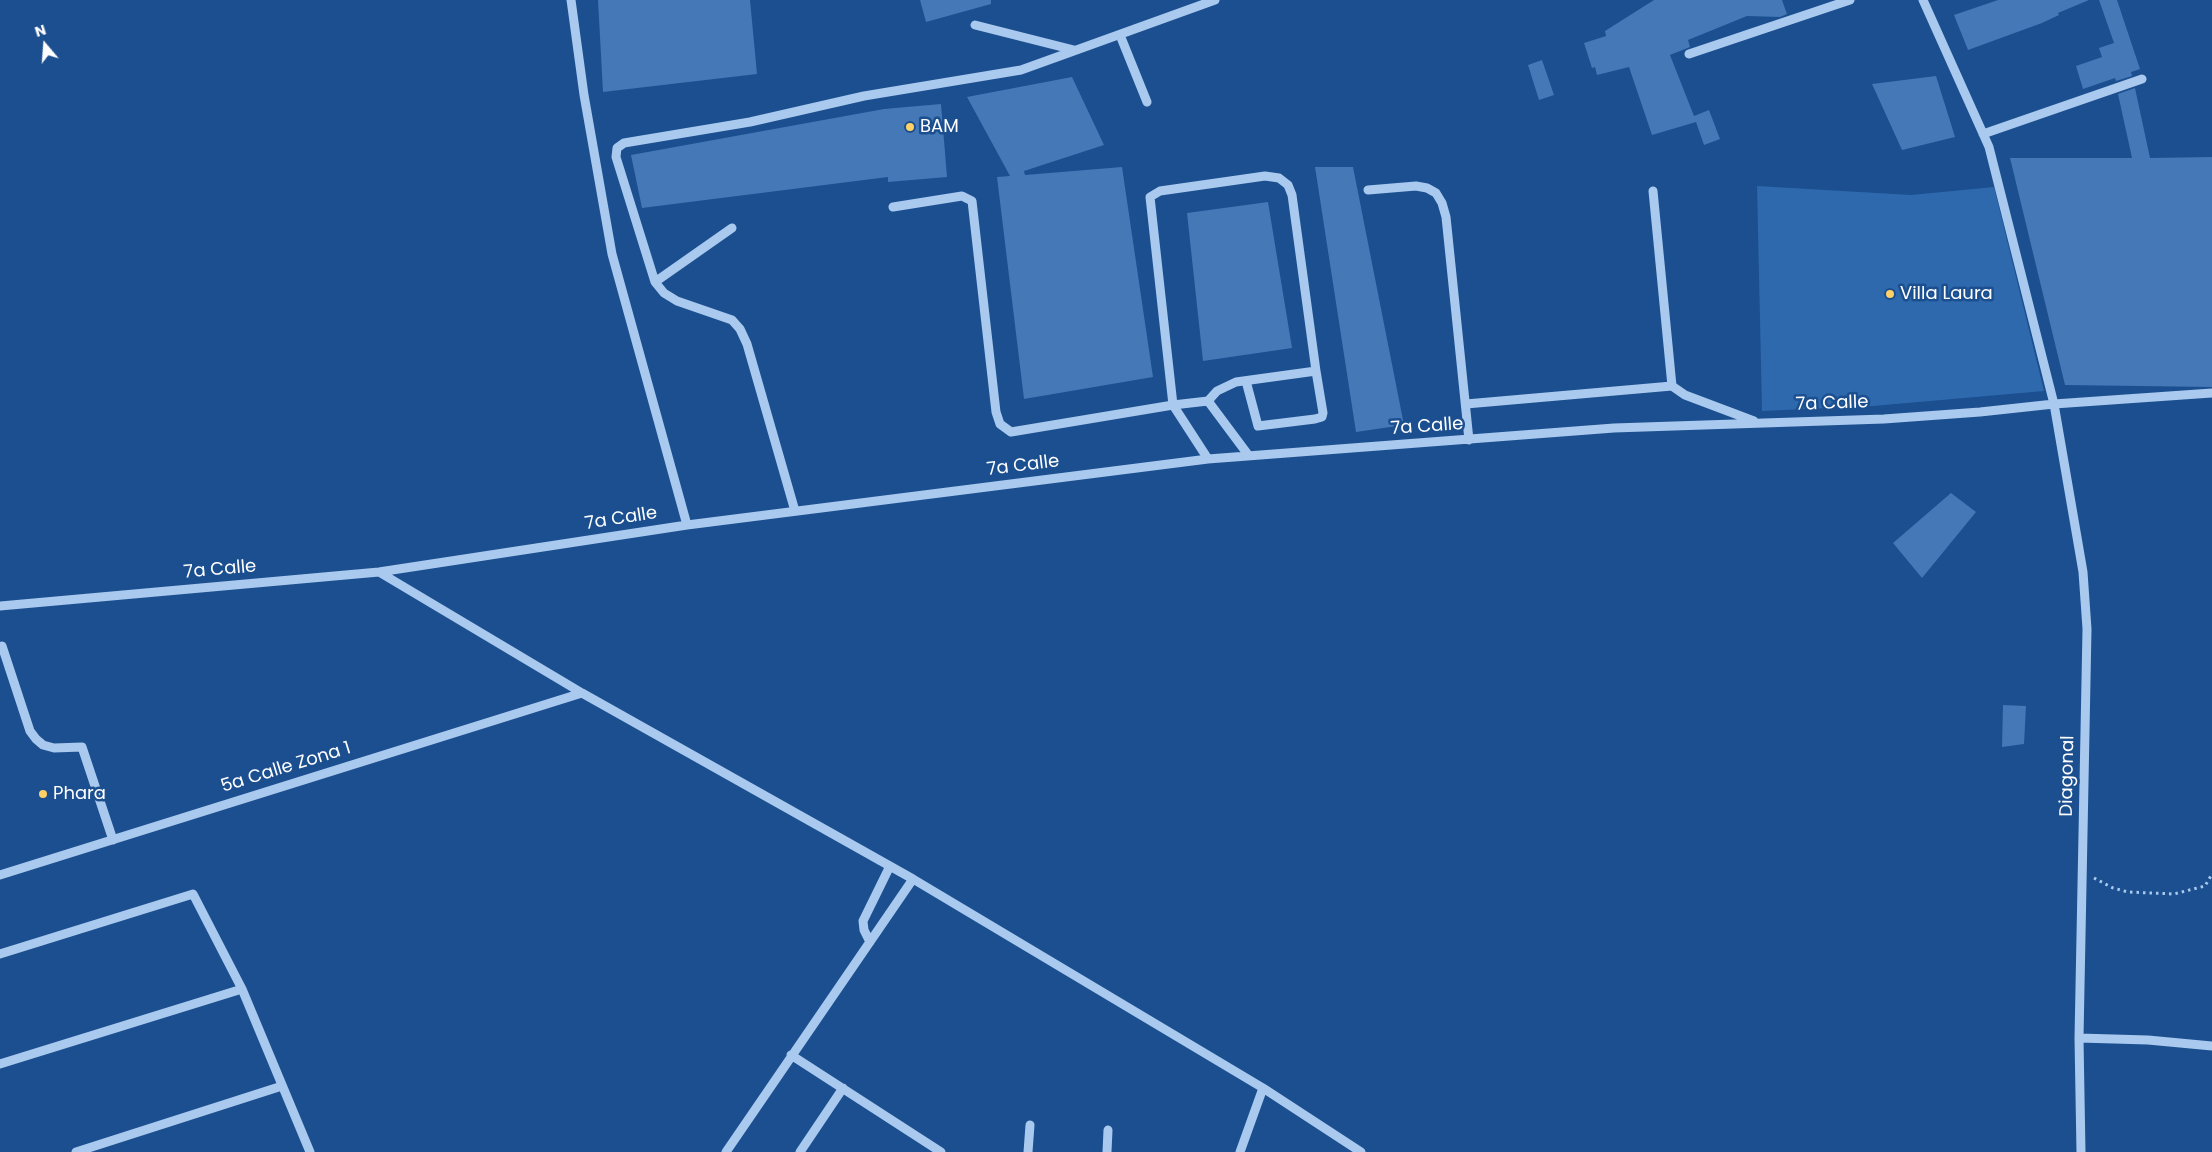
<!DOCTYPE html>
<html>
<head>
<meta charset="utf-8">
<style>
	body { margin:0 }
	#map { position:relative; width:2212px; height:1152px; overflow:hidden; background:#1b4f8f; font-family:Poppins,sans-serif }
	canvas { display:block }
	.north { position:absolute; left:20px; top:20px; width:50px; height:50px; -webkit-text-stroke:4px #1b4f8f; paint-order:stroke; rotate:342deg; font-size:14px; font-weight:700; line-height:20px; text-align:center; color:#fff }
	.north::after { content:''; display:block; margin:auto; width:18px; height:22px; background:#fff; clip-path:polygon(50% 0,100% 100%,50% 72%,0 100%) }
</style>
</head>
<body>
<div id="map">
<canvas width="2212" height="1152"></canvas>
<div class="north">N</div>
</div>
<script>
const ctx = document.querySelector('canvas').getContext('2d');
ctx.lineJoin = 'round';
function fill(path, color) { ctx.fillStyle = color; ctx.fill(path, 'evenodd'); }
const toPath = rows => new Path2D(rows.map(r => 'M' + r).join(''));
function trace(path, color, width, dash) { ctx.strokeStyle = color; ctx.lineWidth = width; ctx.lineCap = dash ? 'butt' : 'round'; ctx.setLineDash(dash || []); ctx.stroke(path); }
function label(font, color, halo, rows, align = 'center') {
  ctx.font = font + ' Poppins,sans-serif'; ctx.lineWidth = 5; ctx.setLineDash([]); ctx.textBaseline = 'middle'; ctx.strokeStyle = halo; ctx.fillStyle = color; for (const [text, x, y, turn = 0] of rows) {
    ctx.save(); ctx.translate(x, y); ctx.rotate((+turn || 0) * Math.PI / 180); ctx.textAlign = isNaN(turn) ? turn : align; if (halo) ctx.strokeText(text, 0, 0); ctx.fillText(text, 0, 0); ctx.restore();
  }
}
const green = toPath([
	[1757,186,1911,195,1994,187,2044,391,1873,406,1762,411]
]);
const building = toPath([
	[598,0,750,0,757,74,603,92],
	[920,0,991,0,991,4,926,22],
	[1654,0,1782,0,1787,14,1780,17,1747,16,1688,40,1690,47,1670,55,1694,116,1709,110,1720,139,1704,145,1696,122,1652,135,1629,67,1597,75,1595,67,1592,68,1584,43,1606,36,1605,31],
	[1998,0,2089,0,2058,13,2059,15,2042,23,1968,50,1954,15],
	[2099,0,2117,0,2140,69,2131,72,2132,76,2116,81,2115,78,2083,89,2076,66,2102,57,2099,48,2114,43],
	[1542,60,1554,95,1539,100,1528,65],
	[1936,76,1955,137,1902,150,1872,84],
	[1072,77,1104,145,1024,171,1025,175,1122,167,1153,377,1024,399,997,177,1010,176,967,97],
	[2135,88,2150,158,2212,157,2212,387,2065,385,2010,158,2132,158,2118,94],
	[941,104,947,177,888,182,888,177,642,208,631,155,884,109],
	[1315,167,1353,167,1404,425,1356,432],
	[1268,202,1292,348,1203,361,1187,213],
	[1951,493,1976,512,1922,578,1893,543],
	[2003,705,2026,706,2024,744,2002,747]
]);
const path = toPath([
	[2094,878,2113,888,2128,892,2174,894,2205,886,2212,874]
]);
const minor = toPath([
	[571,0,584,95,612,254,687,525],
	[1923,0,1989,147,2054,404,2083,572,2087,629,2079,1038,2081,1152],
	[975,25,1074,50],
	[1120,35,1147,102],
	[1689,54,1850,0],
	[1983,134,2142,79],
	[1368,190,1416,186,1427,188,1436,193,1442,203,1446,217,1469,440],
	[1653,191,1672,386],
	[893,207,962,196,972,201,996,412,1000,424,1011,432,1173,405,1150,197,1160,191,1265,176,1279,178,1288,185,1292,195,1316,371,1236,382,1217,391,1208,401,1173,405,1208,459],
	[655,282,732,228],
	[1246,381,1258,426,1315,419,1322,417,1323,413,1316,371],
	[1208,401,1249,456],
	[1466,404,1672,386,1685,395,1754,421],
	[795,511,747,344,740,329,732,320,677,301,664,293,655,282,616,157,617,148,624,143,750,122,864,96,1021,70,1215,0],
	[379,572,582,693,913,879,1263,1088,1361,1152],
	[0,606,379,572,687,525,1208,459,1614,428,1884,419,1980,412,2054,404,2212,393],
	[2,646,30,731,36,739,43,745,54,748,82,747,113,840],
	[0,875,582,693],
	[870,942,864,930,863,921,890,866],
	[0,954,193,894,242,989,310,1152],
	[2079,1038,2148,1040,2212,1046],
	[791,1055,941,1152],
	[0,1064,242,989],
	[76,1152,282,1086],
	[726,1152,913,879],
	[800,1152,843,1088],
	[1028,1152,1030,1125],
	[1107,1152,1108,1130],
	[1240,1152,1263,1088]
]);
const markers = [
	[910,127,5,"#ffd166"],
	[1890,294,5,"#ffd166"],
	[43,794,5,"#ffd166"]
];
const poiNames = [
	["BAM",920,127],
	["Villa Laura",1900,294],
	["Phara",53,794]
];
const streetNames = [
	["7a Calle",1832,404,-2],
	["7a Calle",1427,427,-4],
	["7a Calle",1023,466,-7],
	["7a Calle",621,519,-9],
	["7a Calle",220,570,-5],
	["5a Calle Zona 1",286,768,-17],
	["Diagonal",2068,776,-89]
];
fill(green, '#2e69ad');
fill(building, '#4478b7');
trace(path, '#a9c9ee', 3, [2.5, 4]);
trace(minor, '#a9c9ee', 9);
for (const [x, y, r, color] of markers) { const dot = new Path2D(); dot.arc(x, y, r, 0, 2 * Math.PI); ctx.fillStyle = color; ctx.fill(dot); trace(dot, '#1b4f8f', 2); }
label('18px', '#fff', '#1b4f8f', poiNames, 'left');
label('18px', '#fff', '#1b4f8f', streetNames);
</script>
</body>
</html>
